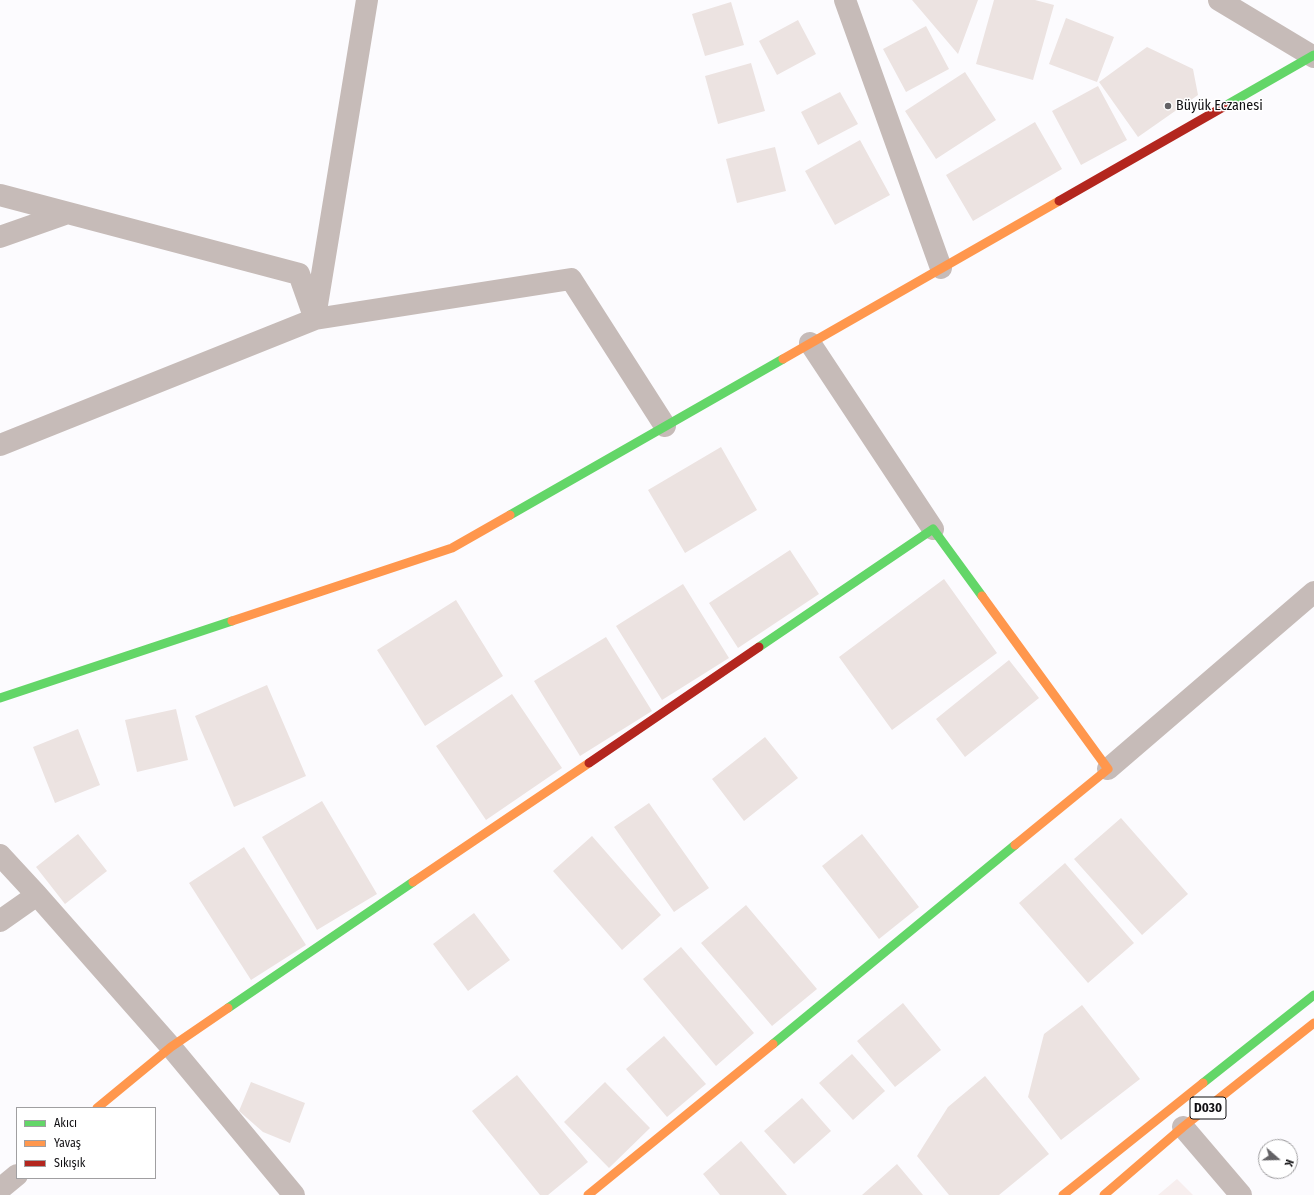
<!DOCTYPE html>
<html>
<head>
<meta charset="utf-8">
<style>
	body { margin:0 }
	#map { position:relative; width:1314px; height:1195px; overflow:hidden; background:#fcfbfe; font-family:"Fira Sans Condensed",sans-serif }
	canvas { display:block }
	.legend { position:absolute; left:16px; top:1107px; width:140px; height:72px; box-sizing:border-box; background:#fff; border:1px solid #a09fa1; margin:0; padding:5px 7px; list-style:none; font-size:12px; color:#111013 }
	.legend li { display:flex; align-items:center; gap:8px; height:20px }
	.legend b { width:20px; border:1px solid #a09fa1 }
	.north { position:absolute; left:1258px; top:1139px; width:40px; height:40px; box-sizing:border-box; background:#fff; border:1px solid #a09fa1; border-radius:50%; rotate:110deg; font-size:11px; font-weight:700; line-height:16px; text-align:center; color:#111013 }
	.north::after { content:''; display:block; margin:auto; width:14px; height:18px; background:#636265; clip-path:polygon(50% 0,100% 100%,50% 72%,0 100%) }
</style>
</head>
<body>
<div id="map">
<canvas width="1314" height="1195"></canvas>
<ul class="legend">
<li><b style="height:5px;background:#63d668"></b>Akıcı</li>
<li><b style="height:5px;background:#ff974d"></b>Yavaş</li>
<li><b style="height:5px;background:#b3261e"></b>Sıkışık</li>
</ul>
<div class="north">K</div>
</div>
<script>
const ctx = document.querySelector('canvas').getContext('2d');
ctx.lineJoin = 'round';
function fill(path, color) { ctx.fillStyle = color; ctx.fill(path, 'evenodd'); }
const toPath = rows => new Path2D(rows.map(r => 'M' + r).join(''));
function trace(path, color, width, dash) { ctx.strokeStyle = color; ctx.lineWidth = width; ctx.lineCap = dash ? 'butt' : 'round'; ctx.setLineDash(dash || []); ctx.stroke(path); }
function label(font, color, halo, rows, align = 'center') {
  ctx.font = font + ' "Fira Sans Condensed",sans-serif'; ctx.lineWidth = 3; ctx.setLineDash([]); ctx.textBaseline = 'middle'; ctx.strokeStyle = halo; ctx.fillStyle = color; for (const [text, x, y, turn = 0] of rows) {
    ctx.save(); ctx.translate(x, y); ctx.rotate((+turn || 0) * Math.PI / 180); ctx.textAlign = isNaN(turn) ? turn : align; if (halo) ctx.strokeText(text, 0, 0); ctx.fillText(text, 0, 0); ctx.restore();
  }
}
const commercial = toPath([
	[1177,1179,1193,1195,1158,1195]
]);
const building = toPath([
	[912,0,978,0,958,54],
	[994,0,1035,0,1054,5,1033,80,976,64],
	[731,2,744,45,705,56,692,14],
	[1066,18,1114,37,1097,82,1049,64],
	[798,20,816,54,777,75,759,41],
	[926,26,949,69,906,92,883,49],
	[1147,47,1193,69,1198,95,1138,137,1099,82],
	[751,63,765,111,718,124,705,76],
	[965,72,996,120,936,159,905,111],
	[1098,86,1127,140,1081,165,1052,111],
	[840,92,858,124,818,145,801,112],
	[1035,122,1062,169,973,221,946,175],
	[860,140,890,195,835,225,805,171],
	[775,147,786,191,737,203,726,159],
	[721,447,757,510,685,553,648,490],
	[790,550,819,594,738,648,709,603],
	[944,579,997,653,892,730,839,657],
	[683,584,729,658,662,700,616,626],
	[456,600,503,676,425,726,377,650],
	[606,637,652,711,580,756,534,681],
	[1009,660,1039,698,965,757,936,719],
	[267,685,306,776,234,807,195,716],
	[512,694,562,768,486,820,436,746],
	[176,709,188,760,137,772,125,720],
	[78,729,100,785,55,803,33,747],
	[765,737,798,778,744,821,712,779],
	[322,801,377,894,317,930,262,837],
	[649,803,709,888,674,912,614,827],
	[1121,818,1188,894,1142,935,1074,859],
	[78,834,107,871,65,904,36,867],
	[862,834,919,907,879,939,822,866],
	[592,836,661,915,622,950,553,871],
	[244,847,306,945,251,980,189,883],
	[1065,863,1134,943,1088,983,1019,903],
	[746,905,817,989,772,1026,701,943],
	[474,913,510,960,468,991,433,944],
	[681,947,754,1033,716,1066,643,979],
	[903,1003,941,1050,895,1087,857,1041],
	[1082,1005,1140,1079,1061,1140,1028,1097,1044,1034],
	[664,1036,706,1084,667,1117,626,1069],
	[852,1054,885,1091,853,1120,819,1083],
	[517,1075,588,1162,548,1195,540,1195,472,1111],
	[985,1076,1049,1154,999,1195,949,1195,917,1156,948,1107],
	[251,1082,305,1103,290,1143,263,1132,239,1111],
	[605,1082,650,1128,609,1168,564,1122],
	[802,1098,831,1131,794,1164,764,1131],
	[741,1141,787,1195,720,1195,703,1174],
	[897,1164,923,1195,862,1195]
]);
const street = toPath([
	[845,0,941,268],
	[1219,0,1314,57],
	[0,195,299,274,315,319],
	[0,237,68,213],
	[315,317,367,0],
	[810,343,933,529],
	[0,445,315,319,571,279,665,426],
	[1108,769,1314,592],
	[0,855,37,895,171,1047,294,1195],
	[0,921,37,895],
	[1183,1127,1241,1195],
	[0,1189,17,1175]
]);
const fast = toPath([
	[1225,106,1314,55],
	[510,515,783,359],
	[759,647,933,529,982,596],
	[0,698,232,621],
	[228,1008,413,882],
	[773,1044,1015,845],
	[1203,1083,1314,995]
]);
const slow = toPath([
	[783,359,1059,201],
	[982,596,1108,769,1015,845],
	[232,621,452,548,510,515],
	[413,882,589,763],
	[97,1108,171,1047,228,1008],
	[588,1195,773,1044],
	[1063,1195,1203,1083],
	[1104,1195,1183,1127,1314,1023]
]);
const jam = toPath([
	[1059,201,1225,106],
	[589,763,759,647]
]);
const markers = [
	[1168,106,4,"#636265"]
];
const shields = [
	[1208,1108,36]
];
const shieldNames = [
	["D030",1208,1108]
];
const poiNames = [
	["Büyük Eczanesi",1176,106]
];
fill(commercial, '#f7eeee');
fill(building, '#ece3e1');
trace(street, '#c6bbb8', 22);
trace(fast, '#63d668', 9);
trace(slow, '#ff974d', 9);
trace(jam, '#b3261e', 9);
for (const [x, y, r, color] of markers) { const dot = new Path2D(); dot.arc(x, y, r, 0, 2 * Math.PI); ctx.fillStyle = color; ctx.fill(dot); trace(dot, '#fff', 1.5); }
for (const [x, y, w] of shields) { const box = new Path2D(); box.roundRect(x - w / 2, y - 11, w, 22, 3); ctx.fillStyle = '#fff'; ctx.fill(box); trace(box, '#111013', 1); }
label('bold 13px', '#111013', null, shieldNames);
label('14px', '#111013', '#fff', poiNames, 'left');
</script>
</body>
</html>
